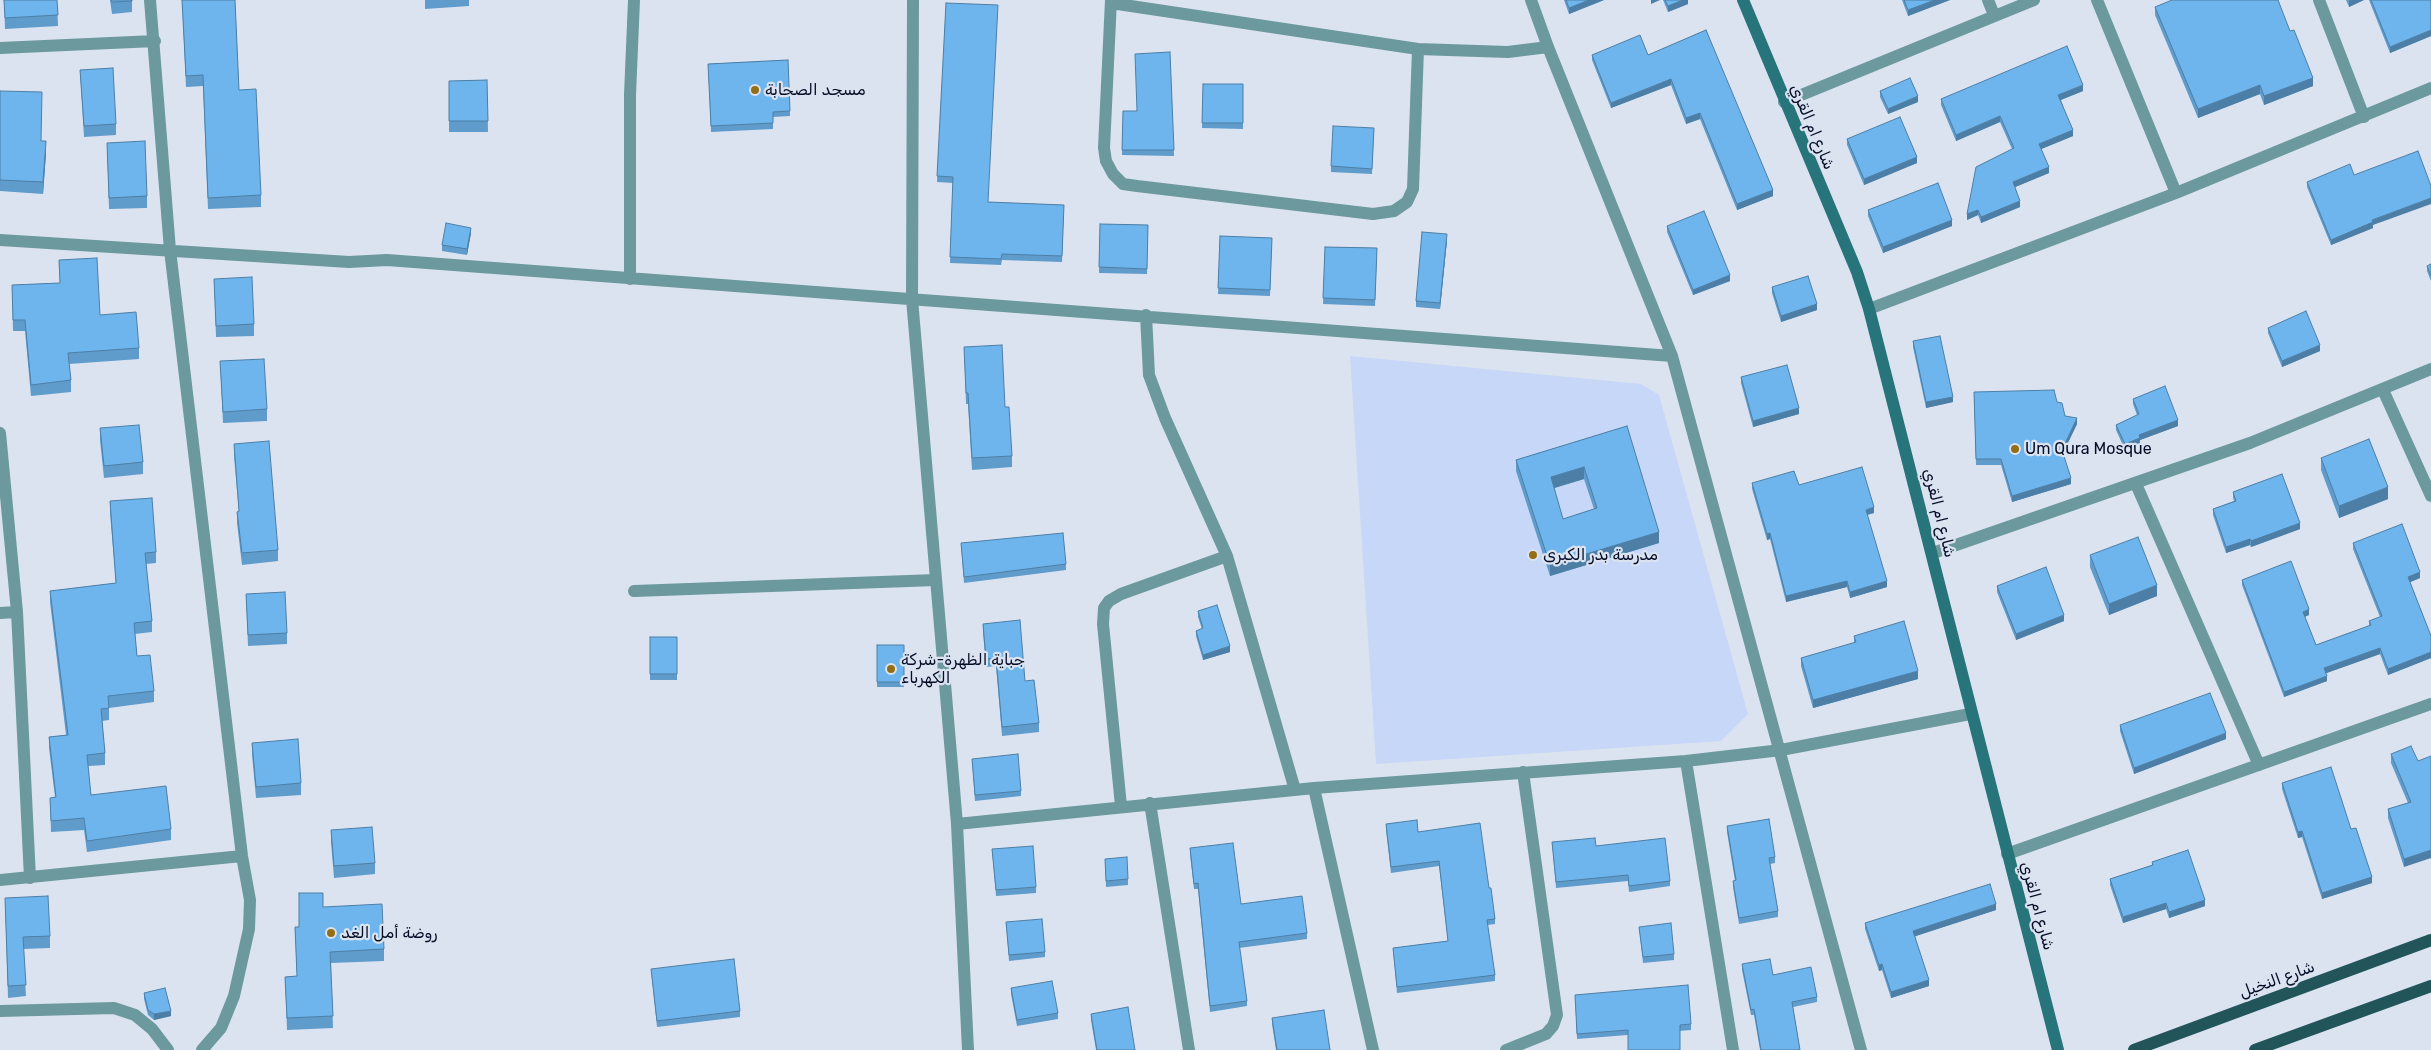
<!DOCTYPE html>
<html>
<head>
<meta charset="utf-8">
<style>
	body { margin:0 }
	canvas { display:block; background:#dbe3f1 }
</style>
</head>
<body>
<canvas width="2431" height="1050"></canvas>
<script>
const ctx = document.querySelector('canvas').getContext('2d');
ctx.lineJoin = 'round';
function fill(path, color) { ctx.fillStyle = color; ctx.fill(path, 'evenodd'); }
const toPath = rows => new Path2D(rows.map(r => 'M' + r).join(''));
function trace(path, color, width, dash) { ctx.strokeStyle = color; ctx.lineWidth = width; ctx.lineCap = dash ? 'butt' : 'round'; ctx.setLineDash(dash || []); ctx.stroke(path); }
function label(font, color, halo, rows, align = 'center') {
  ctx.font = font + ' Rubik,Vazirmatn,sans-serif'; ctx.lineWidth = 4.5; ctx.setLineDash([]); ctx.textBaseline = 'middle'; ctx.strokeStyle = halo; ctx.fillStyle = color; for (const [text, x, y, turn = 0] of rows) {
    ctx.save(); ctx.translate(x, y); ctx.rotate((+turn || 0) * Math.PI / 180); ctx.textAlign = isNaN(turn) ? turn : align; if (halo) ctx.strokeText(text, 0, 0); ctx.fillText(text, 0, 0); ctx.restore();
  }
}
const built = toPath([
	[1350,356,1641,384,1659,395,1748,714,1721,741,1376,764]
]);
const street = toPath([
	[150,0,170,250,242,856,250,900,249,929,234,996,221,1028,202,1050],
	[913,0,912,299,957,824,968,1050],
	[1111,0,1104,148,1106,161,1113,174,1123,184,1137,186,1373,214,1394,211,1407,202,1413,189,1418,49],
	[1531,0,1548,47,1672,356,1861,1050],
	[1988,0,1994,15],
	[2097,0,2176,193],
	[2319,0,2364,117],
	[1111,3,1418,49,1508,52,1548,47],
	[0,48,155,41],
	[1784,102,2034,0],
	[0,240,349,262,387,260,1672,356],
	[630,279,630,95,634,0],
	[1869,309,2176,193,2431,88],
	[1146,315,1149,375,1165,418,1227,556,1295,790],
	[2383,390,2431,496],
	[0,433,17,612,30,878],
	[2136,484,2259,765],
	[1933,553,2250,443,2431,369],
	[634,591,936,580],
	[0,613,17,612],
	[1686,761,1733,1050],
	[1314,788,1373,1050],
	[1150,803,1189,1050],
	[1121,806,1103,624,1104,608,1109,601,1121,594,1227,556],
	[957,824,1314,788,1686,761,1781,750,1970,714],
	[2007,854,2431,704],
	[0,880,242,856],
	[0,1011,114,1008,135,1015,152,1029,168,1050],
	[1506,1050,1546,1034,1553,1026,1557,1015,1523,772]
]);
const secondary = toPath([
	[1743,0,1857,272,1869,309,2058,1050]
]);
const primary = toPath([
	[2134,1050,2431,940],
	[2255,1050,2431,986]
]);
const wall = toPath([
	[4,0,57,0,58,26,5,29],
	[110,0,132,0,132,12,112,14],
	[182,0,235,0,239,90,261,195,261,207,208,209,203,86,186,87],
	[425,0,469,0,469,6,425,9],
	[1564,0,1604,0,1569,14],
	[1663,0,1688,0,1688,4,1668,12],
	[1902,0,1950,0,1908,16],
	[2346,0,2364,0,2349,7],
	[2369,0,2431,0,2431,36,2390,53],
	[946,3,988,202,1064,205,1062,262,1002,260,1001,265,950,263,953,183,937,182],
	[2155,7,2290,31,2313,86,2264,105,2260,94,2198,118,2155,15],
	[1706,30,1773,196,1737,210,1700,119,1686,124,1671,85,1611,108,1592,60,1592,55,1648,55],
	[1170,52,1174,156,1122,155,1123,111,1136,111],
	[788,60,790,116,773,117,773,129,711,132,708,64],
	[80,70,116,124,116,135,84,137],
	[487,80,488,132,449,132,449,81],
	[1203,84,1243,84,1243,129,1202,128],
	[0,91,41,141,46,153,43,194,0,191],
	[1880,91,1918,102,1888,114,1880,97],
	[2083,91,2061,100,2073,136,2041,149,2049,173,2015,187,2020,207,1981,223,1978,215,1967,220,2012,149,2000,122,1956,141,1941,105,1941,99],
	[1374,128,1372,174,1331,172,1331,166],
	[1847,139,1917,163,1864,185,1847,145],
	[107,143,147,196,147,208,109,209],
	[2354,175,2373,225,2373,228,2331,245,2307,187,2307,182],
	[1868,210,1952,226,1883,253,1868,216],
	[1100,224,1148,225,1147,274,1099,273],
	[1667,226,1730,281,1693,295,1667,232],
	[471,233,467,255,442,251,442,245],
	[1220,236,1272,238,1270,296,1218,294],
	[1447,240,1440,309,1416,307,1416,301],
	[1325,247,1377,248,1375,306,1323,304],
	[59,260,100,315,139,348,139,359,69,364,71,380,71,392,31,396,25,331,13,331,12,285,60,283],
	[2431,264,2431,281,2427,271,2427,266],
	[214,279,254,324,254,336,216,337],
	[1772,287,1817,310,1781,322,1772,293],
	[2268,328,2320,351,2282,367,2268,333],
	[1913,341,1953,402,1926,408,1913,347],
	[964,347,1005,407,1012,456,1012,467,972,470,968,404,966,404],
	[220,361,267,409,267,421,223,423],
	[1741,377,1799,414,1753,427,1741,383],
	[1974,392,2057,402,2065,416,2077,424,2063,453,2071,484,2012,502,2001,465,1976,465],
	[2133,399,2178,426,2140,440,2140,443,2125,450,2116,430,2116,425,2137,415,2133,404],
	[1627,426,1659,543,1550,576,1516,471,1516,460],
	[1584,479,1594,509,1563,519,1554,488],
	[100,428,143,462,143,474,104,478,100,440],
	[234,444,278,550,278,561,242,565,237,523,237,512,239,512,234,456],
	[2321,458,2388,499,2339,518,2321,470],
	[1752,483,1799,485,1874,513,1867,515,1887,587,1850,598,1847,587,1786,602,1770,539,1767,540,1752,489],
	[2233,492,2300,529,2251,547,2250,545,2226,553,2213,515,2213,509,2234,501,2233,498],
	[110,501,156,552,156,563,146,564,152,621,152,632,135,634,137,656,154,691,154,702,109,708,109,720,102,721,105,753,105,765,88,766,91,795,171,829,171,840,87,852,84,830,51,832,50,798,55,797,49,748,49,737,66,735,50,602,50,591,116,583,110,513],
	[961,543,1066,564,1066,570,964,583],
	[2353,543,2420,578,2410,582,2431,636,2431,658,2388,675,2380,654,2326,673,2327,681,2284,697,2242,585,2242,580,2309,615,2305,617,2316,645,2369,626,2369,621,2380,617,2353,549],
	[2090,555,2157,596,2109,615,2090,567],
	[1997,586,2064,621,2016,640,1997,592],
	[246,594,287,633,287,644,248,646],
	[1198,611,1230,652,1203,660,1196,636,1196,631,1202,629,1198,617],
	[983,624,1025,681,1039,723,1039,732,1002,736,996,666,986,667,983,632],
	[1854,636,1918,679,1813,708,1801,666,1801,658,1854,643],
	[650,637,677,637,677,680,650,680],
	[877,645,904,645,904,687,877,687],
	[2120,725,2226,739,2134,774,2120,731],
	[252,743,301,783,301,795,256,798,252,754],
	[2391,754,2418,761,2404,867,2388,818,2388,809,2408,803,2391,763],
	[972,759,1021,791,1021,796,975,801],
	[2282,783,2351,829,2372,883,2322,899,2302,837,2298,838,2282,789],
	[1386,824,1418,832,1489,888,1495,919,1495,924,1487,925,1495,975,1495,981,1397,993,1393,948,1448,941,1439,866,1391,873,1386,830],
	[1727,826,1775,857,1775,863,1770,864,1778,911,1778,917,1739,924,1733,887,1733,881,1735,881,1727,832],
	[331,830,375,863,375,874,334,878,331,842],
	[1552,842,1596,846,1670,881,1670,886,1629,892,1628,881,1556,888],
	[1190,848,1241,904,1307,933,1307,939,1239,948,1247,1001,1247,1006,1210,1012,1198,889,1194,889,1190,854],
	[992,849,1036,887,1036,893,996,896],
	[1105,859,1128,879,1128,885,1106,887],
	[2152,862,2205,906,2169,918,2166,909,2123,923,2110,885,2110,879,2152,865],
	[5,898,50,936,50,948,23,949,26,996,8,998],
	[323,907,384,949,384,961,331,963,333,1028,287,1030,285,977,297,976,295,927,299,927],
	[1996,910,1915,936,1929,986,1891,998,1882,970,1879,971,1865,929,1865,923],
	[1006,922,1045,952,1045,957,1009,961],
	[1639,927,1674,954,1674,960,1643,963],
	[1742,964,1773,975,1817,997,1817,1002,1793,1007,1800,1050,1760,1050,1754,1015,1751,1015,1742,970],
	[651,969,740,1011,740,1017,657,1027],
	[1011,988,1058,1013,1058,1019,1017,1026,1011,994],
	[144,993,171,1016,154,1020,148,1015,144,999],
	[1575,995,1691,1024,1691,1030,1577,1039],
	[1091,1014,1135,1050,1096,1050,1091,1020],
	[1272,1018,1330,1050,1276,1050,1272,1024]
]);
const shadedWall = toPath([
	[1589,0,1604,0,1569,14,1569,8],
	[1651,0,1660,0,1651,4],
	[1683,0,1688,0,1688,4,1668,12,1668,6],
	[1935,0,1950,0,1908,16,1908,10],
	[2351,0,2364,0,2349,7,2349,1],
	[2431,30,2431,36,2390,53,2390,47],
	[2313,78,2313,86,2264,105,2264,96],
	[1671,79,1671,85,1611,108,1611,103],
	[2083,85,2083,91,2058,101,2058,95],
	[2260,85,2260,94,2198,118,2198,109],
	[1918,96,1918,102,1888,114,1888,109],
	[1700,113,1700,119,1686,124,1686,118],
	[2000,116,2000,122,1956,141,1956,135],
	[2073,130,2073,136,2039,150,2039,144],
	[46,141,46,153,43,194,43,182],
	[1917,157,1917,163,1864,185,1864,179],
	[2049,167,2049,173,2013,188,2013,182],
	[1773,190,1773,196,1737,210,1737,204],
	[2431,198,2431,204,2373,225,2373,228,2331,245,2331,240,2372,220],
	[2020,201,2020,207,1981,223,1981,217],
	[1978,210,1978,215,1967,220,1967,214],
	[1952,220,1952,226,1883,253,1883,247],
	[471,228,471,233,467,255,467,249],
	[1447,234,1447,240,1440,309,1440,303],
	[1730,275,1730,281,1693,295,1693,290],
	[1817,304,1817,310,1781,322,1781,316],
	[2320,345,2320,351,2282,367,2282,361],
	[1953,397,1953,402,1926,408,1926,402],
	[1799,408,1799,414,1753,427,1753,421],
	[2077,418,2077,424,2062,455,2062,450],
	[2178,420,2178,426,2140,440,2140,443,2125,450,2125,444,2139,435],
	[1584,467,1584,479,1551,489,1551,477],
	[2071,478,2071,484,2012,502,2012,496],
	[2388,487,2388,499,2339,518,2339,506],
	[1874,507,1874,513,1866,515,1866,510],
	[2300,523,2300,529,2251,547,2251,541],
	[1659,532,1659,543,1550,576,1550,565],
	[1770,533,1770,539,1767,540,1767,534],
	[2250,539,2250,545,2226,553,2226,547],
	[2420,572,2420,578,2408,583,2408,577],
	[1847,581,1847,587,1786,602,1786,596],
	[1887,581,1887,587,1850,598,1850,592],
	[2157,585,2157,596,2109,615,2109,604],
	[2309,609,2309,615,2303,617,2303,612],
	[2064,615,2064,621,2016,640,2016,634],
	[1230,646,1230,652,1203,660,1203,655],
	[2380,648,2380,654,2324,674,2324,668],
	[2431,652,2431,658,2388,675,2388,669],
	[1918,671,1918,679,1813,708,1813,700],
	[2327,676,2327,681,2284,697,2284,692],
	[2226,733,2226,739,2134,774,2134,768],
	[2302,831,2302,837,2298,838,2298,832],
	[2431,850,2431,858,2404,867,2404,859],
	[2372,877,2372,883,2322,899,2322,893],
	[2205,900,2205,906,2169,918,2169,912],
	[2166,903,2166,909,2123,923,2123,917],
	[1996,904,1996,910,1913,937,1913,931],
	[1882,964,1882,970,1879,971,1879,965],
	[1929,980,1929,986,1891,998,1891,992],
	[171,1011,171,1016,154,1020,154,1014]
]);
const building = toPath([
	[4,0,57,0,58,15,5,18,4,0],
	[111,0,132,0,132,1,112,2,111,0],
	[182,0,235,0,239,90,256,89,261,195,208,198,203,75,186,76,182,0],
	[1566,0,1589,0,1569,8,1566,0],
	[1665,0,1683,0,1668,6,1665,0],
	[1904,0,1935,0,1908,10,1904,0],
	[2172,0,2278,0,2290,31,2294,30,2313,78,2264,96,2260,85,2198,109,2155,7,2172,0],
	[2371,0,2431,0,2431,30,2390,47,2371,0],
	[946,3,998,5,988,202,1064,205,1062,256,1002,254,1001,259,950,257,953,177,937,176,946,3],
	[1706,30,1773,190,1737,204,1700,113,1686,118,1671,79,1611,103,1592,55,1640,35,1648,55,1706,30],
	[2067,46,2083,85,2058,95,2073,130,2039,144,2049,167,2013,182,2020,201,1981,217,1978,210,1967,214,1976,167,2014,148,2000,116,1956,135,1941,99,2067,46],
	[1170,52,1174,150,1122,150,1123,111,1137,111,1135,54,1170,52],
	[788,60,790,111,773,112,773,123,711,126,708,64,788,60],
	[113,68,116,124,84,126,80,70,113,68],
	[1910,78,1918,96,1888,109,1880,91,1910,78],
	[487,80,488,121,449,121,449,81,487,80],
	[1203,84,1243,84,1243,123,1202,123,1203,84],
	[0,91,42,92,41,141,46,141,43,182,0,180,0,91],
	[1900,117,1917,157,1864,179,1847,139,1900,117],
	[1333,126,1374,128,1372,169,1331,166,1333,126],
	[145,141,147,196,109,198,107,143,145,141],
	[2418,151,2431,186,2431,198,2372,220,2373,222,2331,240,2307,182,2350,164,2354,175,2418,151],
	[1938,183,1952,220,1883,247,1868,210,1938,183],
	[1704,211,1730,275,1693,290,1667,226,1704,211],
	[446,223,471,228,467,249,442,245,446,223],
	[1100,224,1148,225,1147,269,1099,267,1100,224],
	[1422,232,1447,234,1440,303,1416,301,1422,232],
	[1220,236,1272,238,1270,290,1218,288,1220,236],
	[1325,247,1377,248,1375,300,1323,298,1325,247],
	[97,258,100,315,136,312,139,348,68,353,71,380,31,385,25,320,13,320,12,285,60,283,59,260,97,258],
	[2431,264,2431,276,2427,266,2431,264],
	[1808,276,1817,304,1781,316,1772,287,1808,276],
	[252,277,254,324,216,326,214,279,252,277],
	[2306,311,2320,345,2282,361,2268,328,2306,311],
	[1940,336,1953,397,1926,402,1913,341,1940,336],
	[1002,345,1005,407,1009,407,1012,456,972,458,968,393,966,393,964,347,1002,345],
	[264,359,267,409,223,412,220,361,264,359],
	[1787,365,1799,408,1753,421,1741,377,1787,365],
	[2165,386,2178,420,2139,435,2140,438,2125,444,2116,425,2139,414,2133,399,2165,386],
	[2054,390,2057,402,2062,403,2065,416,2077,418,2062,450,2071,478,2012,496,2001,459,1976,459,1974,392,2054,390],
	[139,425,143,462,104,466,100,428,139,425],
	[1627,426,1659,532,1550,565,1516,460,1627,426],
	[1584,467,1597,508,1563,519,1551,477,1584,467],
	[2369,439,2388,487,2339,506,2321,458,2369,439],
	[269,441,278,550,242,553,237,512,239,511,234,444,269,441],
	[1862,467,1874,507,1866,510,1887,581,1850,592,1847,581,1786,596,1770,533,1767,534,1752,483,1794,471,1799,485,1862,467],
	[2282,474,2300,523,2251,541,2250,539,2226,547,2213,509,2236,501,2233,492,2282,474],
	[152,498,156,552,145,553,152,621,134,623,137,656,150,655,154,691,108,696,109,708,101,709,105,753,87,755,91,795,166,786,171,829,87,841,84,818,51,821,50,798,56,797,49,737,68,735,50,591,116,583,110,501,152,498],
	[2402,524,2420,572,2408,577,2431,636,2431,652,2388,669,2380,648,2324,668,2327,676,2284,692,2242,580,2291,561,2309,609,2303,612,2316,645,2371,625,2369,621,2382,616,2353,543,2402,524],
	[1063,533,1066,564,964,577,961,543,1063,533],
	[2138,537,2157,585,2109,604,2090,555,2138,537],
	[2046,567,2064,615,2016,634,1997,586,2046,567],
	[285,592,287,633,248,635,246,594,285,592],
	[1217,605,1230,646,1203,655,1196,631,1203,628,1198,611,1217,605],
	[1020,620,1025,681,1034,680,1039,723,1002,727,996,658,986,659,983,624,1020,620],
	[1904,621,1918,671,1813,700,1801,658,1856,642,1854,636,1904,621],
	[650,637,677,637,677,674,650,674,650,637],
	[877,645,904,645,904,682,877,682,877,645],
	[2210,693,2226,733,2134,768,2120,725,2210,693],
	[298,739,301,783,256,787,252,743,298,739],
	[2411,746,2418,761,2431,756,2431,850,2404,859,2388,809,2411,802,2391,754,2411,746],
	[1018,754,1021,791,975,795,972,759,1018,754],
	[2331,767,2351,829,2356,828,2372,877,2322,893,2302,831,2298,832,2282,783,2331,767],
	[1769,819,1775,857,1769,858,1778,911,1739,918,1733,881,1736,880,1727,826,1769,819],
	[1417,820,1418,832,1480,823,1489,888,1491,888,1495,919,1487,920,1495,975,1397,987,1393,948,1448,941,1439,861,1391,867,1386,824,1417,820],
	[372,827,375,863,334,866,331,830,372,827],
	[1595,838,1596,846,1665,838,1670,881,1629,886,1628,875,1556,882,1552,842,1595,838],
	[1233,843,1241,904,1302,896,1307,933,1239,942,1247,1001,1210,1006,1198,883,1194,884,1190,848,1233,843],
	[1033,846,1036,887,996,890,992,849,1033,846],
	[2188,850,2205,900,2169,912,2166,903,2123,917,2110,879,2153,865,2152,862,2188,850],
	[1127,857,1128,879,1106,881,1105,859,1127,857],
	[1990,884,1996,904,1913,931,1929,980,1891,992,1882,964,1879,965,1865,923,1990,884],
	[299,893,323,893,323,907,382,904,384,949,330,952,333,1016,287,1018,285,977,297,976,295,927,299,927,299,893],
	[48,896,50,936,23,937,26,985,8,986,5,898,48,896],
	[1042,919,1045,952,1009,955,1006,922,1042,919],
	[1671,923,1674,954,1643,957,1639,927,1671,923],
	[734,959,740,1011,657,1021,651,969,734,959],
	[1770,959,1773,975,1811,967,1817,997,1792,1002,1800,1050,1761,1050,1754,1009,1751,1010,1742,964,1770,959],
	[1052,981,1058,1013,1017,1020,1011,988,1052,981],
	[1688,985,1691,1024,1680,1025,1680,1050,1628,1050,1628,1030,1577,1034,1575,995,1688,985],
	[165,988,171,1011,154,1014,148,1010,144,993,165,988],
	[1128,1007,1135,1050,1097,1050,1091,1014,1128,1007],
	[1324,1010,1330,1050,1277,1050,1272,1018,1324,1010]
]);
const markers = [
	[755,90,5,"#936e16"],
	[2015,449,5,"#936e16"],
	[1533,555,5,"#936e16"],
	[891,669,5,"#936e16"],
	[331,933,5,"#936e16"]
];
const poiNames = [
	["مسجد الصحابة",765,90],
	["Um Qura Mosque",2025,449],
	["مدرسة بدر الكبرى",1543,555],
	["جباية الظهرة-شركة",901,660],
	["الكهرباء",901,678],
	["روضة أمل الغد",341,933]
];
const streetNames = [
	["شارع ام القري",1812,127,67],
	["شارع ام القري",1939,513,76],
	["شارع ام القري",2037,906,75],
	["شارع النخيل",2277,980,-20]
];
fill(built, '#c7d7f7');
trace(street, '#6c999d', 12);
trace(secondary, '#28747b', 12);
trace(primary, '#21555a', 12);
fill(wall, '#5f9ccc');
fill(shadedWall, '#4d7fa6');
fill(building, '#6eb5ed');
trace(building, '#4d7fa6', 1);
for (const [x, y, r, color] of markers) { const dot = new Path2D(); dot.arc(x, y, r, 0, 2 * Math.PI); ctx.fillStyle = color; ctx.fill(dot); trace(dot, '#dbe3f1', 2); }
label('16px', '#040d26', '#dbe3f1', poiNames, 'left');
label('16px', '#040d26', '#dbe3f1', streetNames);
</script>
</body>
</html>
